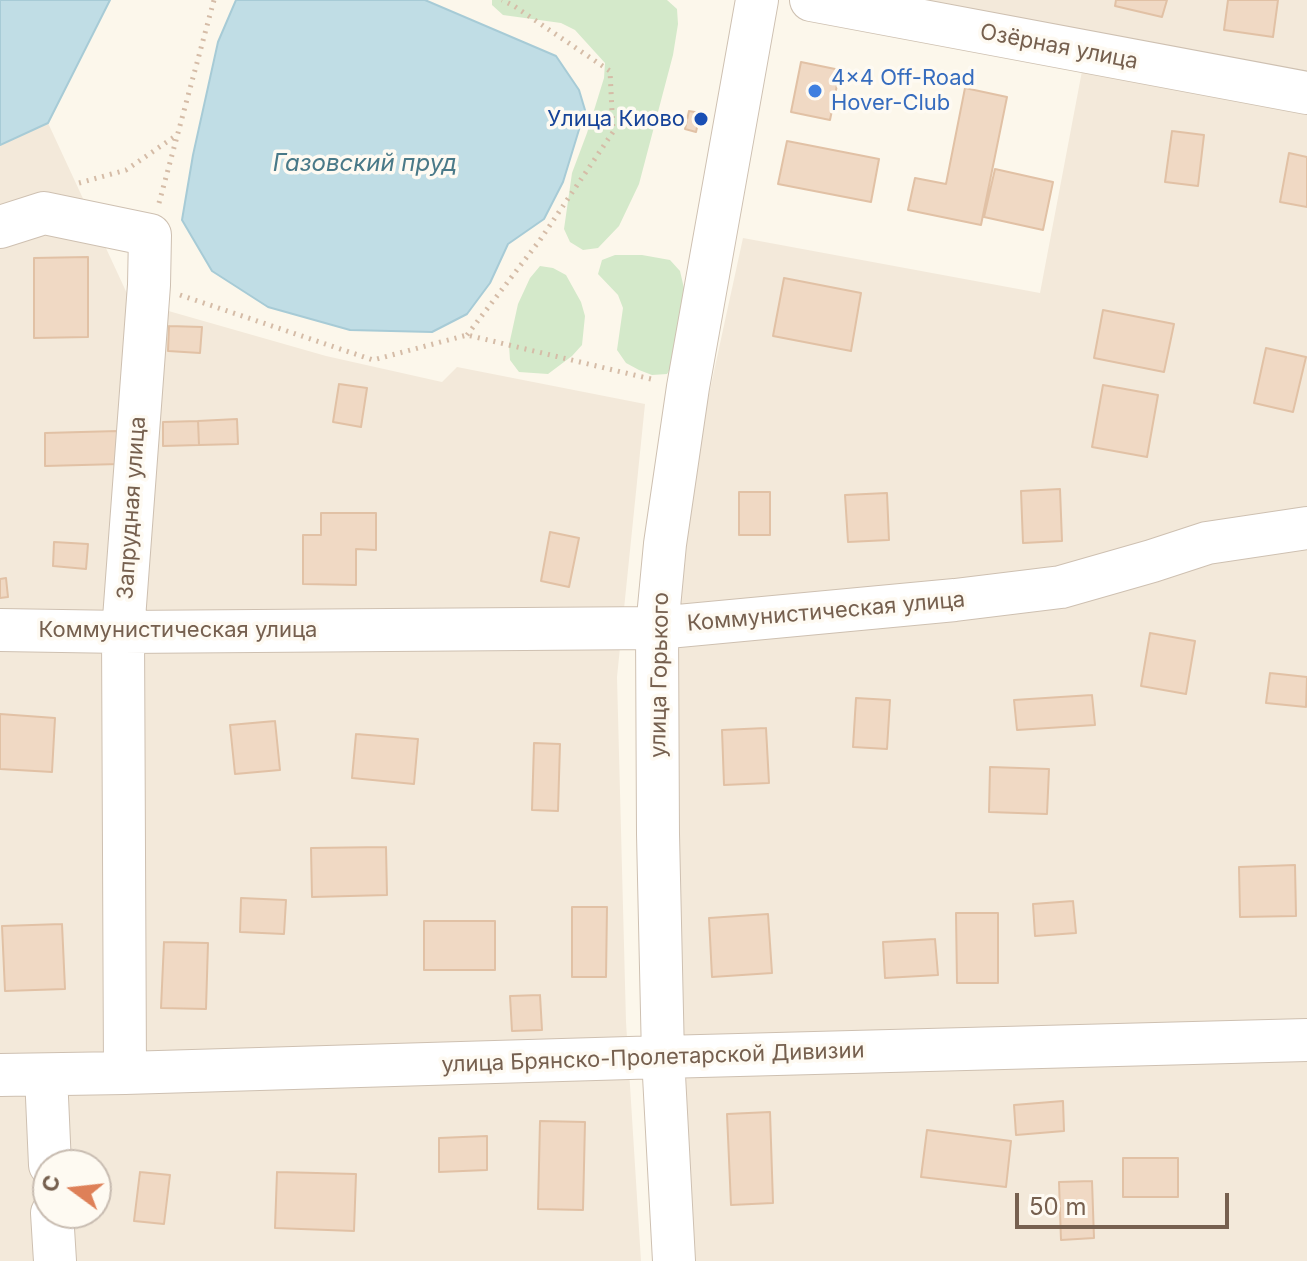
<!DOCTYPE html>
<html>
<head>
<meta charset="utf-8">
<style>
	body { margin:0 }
	#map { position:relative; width:1307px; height:1261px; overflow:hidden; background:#fcf7eb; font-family:Inter,sans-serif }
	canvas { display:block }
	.north { position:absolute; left:32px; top:1149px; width:80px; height:80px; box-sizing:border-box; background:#fefaf2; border:2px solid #c8bcb1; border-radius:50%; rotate:285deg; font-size:22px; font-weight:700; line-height:32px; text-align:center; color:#76604f }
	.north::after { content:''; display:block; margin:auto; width:28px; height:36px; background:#de8058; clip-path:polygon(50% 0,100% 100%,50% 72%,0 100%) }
	.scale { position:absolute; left:1015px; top:1193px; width:214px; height:36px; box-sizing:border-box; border:4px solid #76604f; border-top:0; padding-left:10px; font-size:24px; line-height:28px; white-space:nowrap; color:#76604f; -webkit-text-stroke:6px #fefaf2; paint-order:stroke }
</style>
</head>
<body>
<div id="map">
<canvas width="1307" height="1261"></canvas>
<div class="north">С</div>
<div class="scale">50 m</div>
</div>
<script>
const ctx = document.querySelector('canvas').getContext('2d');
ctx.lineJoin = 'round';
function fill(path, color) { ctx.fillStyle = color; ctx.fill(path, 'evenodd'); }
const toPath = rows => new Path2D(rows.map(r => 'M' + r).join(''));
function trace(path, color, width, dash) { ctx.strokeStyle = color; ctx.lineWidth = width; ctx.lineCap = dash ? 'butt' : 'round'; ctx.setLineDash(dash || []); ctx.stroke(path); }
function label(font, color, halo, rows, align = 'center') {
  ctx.font = font + ' Inter,sans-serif'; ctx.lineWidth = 7; ctx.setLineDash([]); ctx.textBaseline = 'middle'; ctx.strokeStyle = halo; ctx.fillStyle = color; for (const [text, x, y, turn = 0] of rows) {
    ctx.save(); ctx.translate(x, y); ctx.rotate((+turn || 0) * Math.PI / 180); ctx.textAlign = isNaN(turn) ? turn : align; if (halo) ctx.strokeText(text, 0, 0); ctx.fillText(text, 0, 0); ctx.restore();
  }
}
const residential = toPath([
	[891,0,1307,0,1307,1261,693,1261,683,1031,673,657,694,463,743,238,1040,293,1089,34],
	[48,123,130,300,326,356,442,382,457,367,645,404,617,677,626,1022,641,1261,0,1261,0,145],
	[48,1165,96,1165,96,1213,48,1213]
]);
const green = toPath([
	[492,0,667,0,677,9,678,24,673,55,639,184,619,226,598,248,583,250,570,242,564,229,572,173,587,133,604,78,605,63,575,30,561,23,503,15,492,5],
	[615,255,642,255,670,260,680,271,687,301,675,361,667,374,652,375,639,370,626,363,617,350,623,308,618,295,598,274,602,260],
	[540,266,553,268,566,275,581,302,585,316,582,345,572,356,548,374,519,372,510,360,509,345,518,304,530,278]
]);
const water = toPath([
	[0,0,110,0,48,123,0,145,0,0],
	[236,0,425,0,556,56,579,90,585,110,563,182,544,219,508,244,490,283,467,314,432,332,350,330,268,307,212,271,182,220,193,155,218,42,236,0]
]);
const building = toPath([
	[1116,0,1167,0,1162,17,1115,6,1116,0],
	[1228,0,1278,0,1273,37,1224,30,1228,0],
	[801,62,840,70,830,120,791,112,801,62],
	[965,88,1007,97,981,225,908,210,915,178,946,184,965,88],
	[689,111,700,113,696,132,685,129,689,111],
	[1172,131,1204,135,1198,186,1165,182,1172,131],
	[787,141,879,159,871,202,778,184,787,141],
	[1289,153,1307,157,1307,207,1280,202,1289,153],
	[995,169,1053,182,1043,230,984,217,995,169],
	[88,257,88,337,34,338,34,258,88,257],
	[784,278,861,293,851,351,773,336,784,278],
	[1103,310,1174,324,1164,372,1094,358,1103,310],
	[169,326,202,327,200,353,168,351,169,326],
	[1266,348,1306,357,1293,412,1254,403,1266,348],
	[339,384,367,388,361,427,333,422,339,384],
	[1103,385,1158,395,1147,457,1092,447,1103,385],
	[237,419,238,444,199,445,198,421,237,419],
	[198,421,199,445,163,446,163,422,198,421],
	[118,431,119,464,45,466,45,433,118,431],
	[1060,489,1062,541,1023,543,1021,491,1060,489],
	[739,492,770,492,770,535,739,535,739,492],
	[887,493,889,540,848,542,845,495,887,493],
	[321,513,376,513,376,550,356,549,356,585,303,584,303,535,321,535,321,513],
	[550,532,579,538,569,587,541,581,550,532],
	[54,542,88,544,86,569,53,566,54,542],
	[6,578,8,597,0,598,0,579,6,578],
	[1150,633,1195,641,1186,694,1141,686,1150,633],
	[1270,673,1307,677,1306,707,1266,703,1270,673],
	[1092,695,1095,725,1017,730,1014,700,1092,695],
	[856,698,890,700,887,749,853,747,856,698],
	[0,714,55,718,52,772,0,769,0,714],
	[275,721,280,770,235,774,230,725,275,721],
	[766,728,769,783,724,785,722,730,766,728],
	[356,734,418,739,414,784,352,778,356,734],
	[534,743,560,744,558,811,532,810,534,743],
	[990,767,1049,769,1047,814,989,812,990,767],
	[386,847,387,895,312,897,311,848,386,847],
	[1295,865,1296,916,1240,917,1239,867,1295,865],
	[241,898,286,900,284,934,240,932,241,898],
	[1073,901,1076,933,1035,936,1033,904,1073,901],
	[572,907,607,907,606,977,572,977,572,907],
	[956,913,998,913,998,983,957,983,956,913],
	[768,914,772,973,712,977,709,918,768,914],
	[424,921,495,921,495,970,424,970,424,921],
	[62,924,65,989,5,991,2,926,62,924],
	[935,939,938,975,885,978,883,942,935,939],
	[164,942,208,943,206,1009,161,1008,164,942],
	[540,995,542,1030,512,1031,510,996,540,995],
	[1063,1101,1064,1131,1016,1135,1014,1105,1063,1101],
	[770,1112,773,1203,731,1205,727,1114,770,1112],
	[540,1121,585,1122,583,1210,538,1209,540,1121],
	[927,1130,1011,1141,1006,1187,921,1177,927,1130],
	[487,1136,487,1170,439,1172,439,1138,487,1136],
	[1123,1158,1178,1158,1178,1197,1123,1197,1123,1158],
	[140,1172,170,1175,164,1224,134,1221,140,1172],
	[277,1172,356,1174,354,1231,275,1228,277,1172],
	[1092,1181,1094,1238,1061,1240,1059,1182,1092,1181]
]);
const path = toPath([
	[79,183,126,170,177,135],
	[159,203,214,0],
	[180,295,373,360,467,335,655,380],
	[467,335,540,240,613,132,610,71,514,6,502,0]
]);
const minor = toPath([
	[811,0,1307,93],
	[0,227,44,213,150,235,149,285,123,632,125,1073],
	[0,630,123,632,657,628,955,600,1061,587,1152,561,1207,543,1307,528],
	[0,1075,125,1073,663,1057,1307,1040],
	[46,1075,50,1165],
	[52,1213,55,1261],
	[674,1261,663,1057,658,834,657,628,665,544,688,387,757,0]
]);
const markers = [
	[815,91,8,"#3f7fe0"],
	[701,119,8,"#1a4fb4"]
];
const streetNames = [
	["Озёрная улица",1059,47,11],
	["Запрудная улица",132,508,-86],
	["Коммунистическая улица",826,612,-5],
	["Коммунистическая улица",178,630],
	["улица Горького",660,675,-89],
	["улица Брянско-Пролетарской Дивизии",653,1058,-2]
];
const shopNames = [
	["4x4 Off-Road",831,78],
	["Hover-Club",831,103]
];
const transitNames = [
	["Улица Киово",685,119]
];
const waterNames = [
	["Газовский пруд",365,164]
];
fill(residential, '#f3e9da');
fill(green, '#d4e9ca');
fill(water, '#c0dde5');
trace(water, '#a7cbd6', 2);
fill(building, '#f0d9c4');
trace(building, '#e1c1a5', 2);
trace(minor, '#cec0b1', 44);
trace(path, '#d5bca7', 5, [2, 6]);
trace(minor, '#fff', 42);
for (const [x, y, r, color] of markers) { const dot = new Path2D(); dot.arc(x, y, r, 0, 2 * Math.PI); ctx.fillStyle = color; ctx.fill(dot); trace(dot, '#fefaf2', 3); }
label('22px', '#76604f', '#fefaf2', streetNames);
label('22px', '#366cbe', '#fefaf2', shopNames, 'left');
label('22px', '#164399', '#fefaf2', transitNames, 'right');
label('italic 24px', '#497988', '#fefaf2', waterNames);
</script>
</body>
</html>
